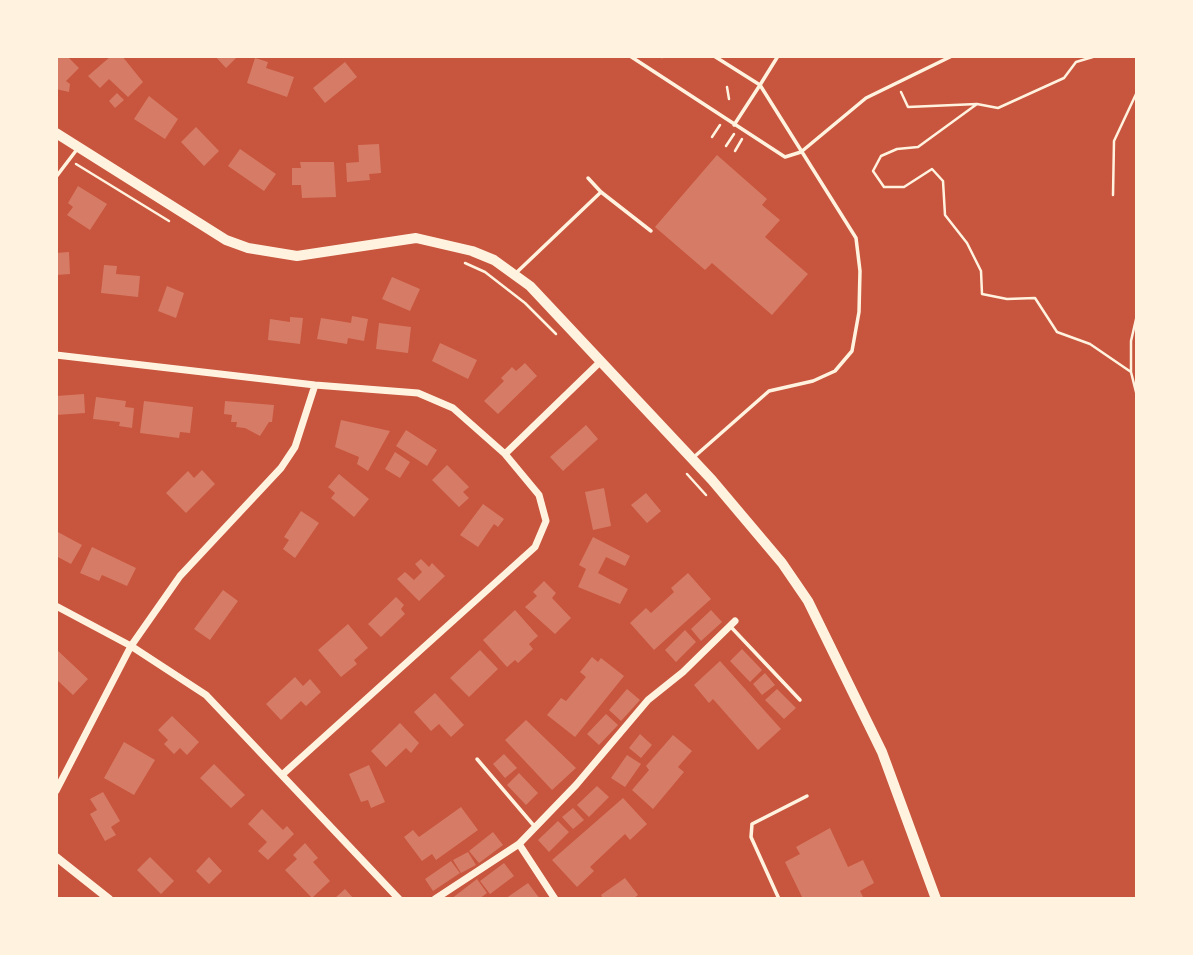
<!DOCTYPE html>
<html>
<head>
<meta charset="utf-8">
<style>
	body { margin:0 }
	#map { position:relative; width:1193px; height:955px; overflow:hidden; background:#c8553d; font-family:"Source Sans 3",sans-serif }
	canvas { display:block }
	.frame { position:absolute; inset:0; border:58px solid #fff3e0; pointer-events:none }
</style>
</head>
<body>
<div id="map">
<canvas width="1193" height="955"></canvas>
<div class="frame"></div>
</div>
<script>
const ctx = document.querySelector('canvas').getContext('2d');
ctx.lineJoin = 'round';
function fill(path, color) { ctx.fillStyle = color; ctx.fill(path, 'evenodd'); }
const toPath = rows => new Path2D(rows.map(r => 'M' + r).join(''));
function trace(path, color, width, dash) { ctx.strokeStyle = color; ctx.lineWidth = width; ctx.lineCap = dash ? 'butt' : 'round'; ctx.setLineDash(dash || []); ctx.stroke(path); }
const building = toPath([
	[56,56,67,56,79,68,66,81,70,84,69,92,56,89],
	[111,56,122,56,143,82,128,97,109,79,100,88,88,76],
	[215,56,238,56,226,68],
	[255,58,268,62,266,68,294,77,287,97,247,83],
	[345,62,357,77,325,103,313,88],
	[117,93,124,100,115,108,109,101],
	[149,96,178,119,165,139,134,119],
	[196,127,219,151,204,166,181,142],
	[379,144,381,173,369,174,370,180,347,182,346,163,359,162,358,145],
	[240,149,276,174,264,191,228,166],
	[717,155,767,199,762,205,780,220,765,237,808,274,772,315,712,263,705,270,655,227],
	[300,162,334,162,336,197,302,198,301,185,292,185,292,168,301,168],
	[78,186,107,204,90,230,67,215,73,207,68,203],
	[69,252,70,274,56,275,56,253],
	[104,265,117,266,116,274,140,276,138,297,101,293],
	[392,277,420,289,410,311,382,299],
	[167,286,184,293,176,318,158,311],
	[352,316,368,319,364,341,348,338,347,344,317,339,321,318,351,323],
	[290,317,303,318,300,344,268,340,270,319,290,322],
	[379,323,411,327,408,353,376,349],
	[440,343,477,360,468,379,432,361],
	[525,363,537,376,498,414,484,401,504,381,501,378,512,367,516,371],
	[84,394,85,413,56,415,56,396],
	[96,397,126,401,125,407,134,408,132,428,119,426,120,422,93,419],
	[144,401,193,407,190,433,180,432,179,438,140,433],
	[225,401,274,405,272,422,269,422,260,436,245,428,236,427,237,422,231,422,232,415,224,414],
	[341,420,390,431,368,471,357,464,359,457,335,447],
	[586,425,598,439,563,471,550,457],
	[406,430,437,450,427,466,396,446],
	[395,452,410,462,400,478,385,469],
	[447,465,469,487,463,492,469,498,459,507,432,480],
	[202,470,215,484,186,513,166,493,188,471,194,478],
	[339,474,369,499,354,517,331,498,335,493,328,487],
	[604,488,611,526,593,530,585,492],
	[646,493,661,511,647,523,631,505],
	[483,504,504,519,498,527,494,524,478,547,460,535],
	[301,511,319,523,295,558,283,549,289,540,284,537],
	[56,531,82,545,71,564,56,556],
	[593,537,630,556,625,566,606,557,598,573,628,589,620,604,578,587,586,569,579,565],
	[92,547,136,568,127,586,102,575,99,581,80,573],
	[421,559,429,567,432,563,445,576,419,601,397,579,405,572,414,580,422,572,415,564],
	[688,573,711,599,654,650,630,623,646,608,651,613,674,592,671,588],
	[544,581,556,593,552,598,571,618,555,634,525,607,537,596,533,592],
	[223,590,238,601,210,640,194,629],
	[396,597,404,605,401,609,405,614,381,637,368,624],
	[515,610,538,636,529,644,533,649,518,663,515,660,507,667,483,640],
	[711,610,722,622,701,641,691,629],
	[348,624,368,648,354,660,357,664,341,677,318,650],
	[685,630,696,642,676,662,665,650],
	[56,649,88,679,73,695,56,679],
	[742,649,762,670,750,682,730,661],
	[480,650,498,669,469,697,450,678],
	[592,657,598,662,601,658,624,676,575,737,547,715,561,698,566,701,586,677,580,672],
	[720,661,781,729,758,750,713,699,709,703,694,685],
	[765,673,775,685,762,695,753,684],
	[295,677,303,686,310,679,321,692,306,706,301,701,281,720,266,704],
	[627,689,640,700,621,721,609,710],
	[777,689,796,708,784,719,765,700],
	[435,693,464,725,451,737,439,724,431,731,414,712],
	[606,714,618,725,599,745,587,734],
	[172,716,199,742,187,755,180,748,174,754,164,744,168,740,158,730],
	[526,720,576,768,552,790,505,740],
	[400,723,419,743,411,753,406,748,386,767,371,751],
	[640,734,652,745,641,758,629,748],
	[673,735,692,751,678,767,684,772,653,809,632,790,649,770,646,766],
	[124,742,155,760,134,795,104,778],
	[504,754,517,768,505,778,493,764],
	[627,755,641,764,625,787,611,778],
	[214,764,245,795,231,808,200,778],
	[369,765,385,802,371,808,368,800,361,802,349,774],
	[519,773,538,793,526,805,507,785],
	[597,786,609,797,589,817,577,805],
	[103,792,120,821,111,827,116,835,105,841,90,814,97,810,90,799],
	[623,798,647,824,630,840,625,834,590,867,594,871,577,887,552,860],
	[461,807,478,830,436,860,432,854,422,861,404,837,413,830,419,837],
	[573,808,584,820,573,829,562,817],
	[262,809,283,830,287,826,294,834,268,860,258,851,267,842,248,824],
	[558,821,569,832,549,852,538,840],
	[830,828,848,867,863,860,874,883,860,891,864,899,803,899,785,862,800,854,796,847],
	[493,832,503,845,479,863,469,851],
	[305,843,318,858,313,862,330,881,312,898,285,870,297,859,293,855],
	[468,852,476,865,461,873,453,860],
	[150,857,174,881,161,894,137,870],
	[209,857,222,871,209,884,196,871],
	[451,861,460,873,433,891,425,879],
	[504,863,514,876,490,894,480,881],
	[625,878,638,895,633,899,603,899,601,895],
	[477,879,487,893,479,899,451,899],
	[528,883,540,899,505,899],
	[345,889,354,899,334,899]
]);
const path = toPath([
	[662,57,662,56],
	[727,87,729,99],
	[901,92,908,107,977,104,998,108,1064,78,1076,62,1096,56],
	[977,104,918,147,897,149,881,156,873,171,884,187,904,187,932,169,943,181,945,215,967,243,981,271,982,294,1007,299,1035,298,1057,332,1090,344,1131,372],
	[712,137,720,125],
	[726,146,734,134],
	[735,151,742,139],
	[76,164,169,221],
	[1113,195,1114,141,1137,92],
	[1137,234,1137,238],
	[465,263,485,272,525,303,556,334],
	[1137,315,1131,341,1131,372,1137,396],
	[687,474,706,495]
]);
const service = toPath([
	[630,56,785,157,801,152,866,98,952,56],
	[714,56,760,85,734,125],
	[56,177,78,148],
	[588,178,601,192,651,231],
	[516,273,601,192],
	[694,457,769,391,813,381,835,371,852,351,859,312,860,271,856,238,760,85,778,56],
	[730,626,800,700],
	[477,759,535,827],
	[779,899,751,837,752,824,807,796]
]);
const minor = toPath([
	[56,355,315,385,418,393,453,408,505,454,539,495,546,521,535,547,283,774],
	[505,454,600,362],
	[56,606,131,646,206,695,399,899],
	[56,791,131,646,180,576,281,468,295,447,315,385],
	[519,844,555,899],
	[435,899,519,844,576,785,648,700,683,672,735,621]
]);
const tertiary = toPath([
	[56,857,109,899]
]);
const secondary = toPath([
	[56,133,226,240,248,248,297,256,416,238,472,251,494,260,530,286,712,480,782,563,808,601,882,752,936,899]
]);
fill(building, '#d67c66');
trace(path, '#fff3e0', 2.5);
trace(service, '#fff3e0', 3.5);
trace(minor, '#fff3e0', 7);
trace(tertiary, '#fff3e0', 8);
trace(secondary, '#fff3e0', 10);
</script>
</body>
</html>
